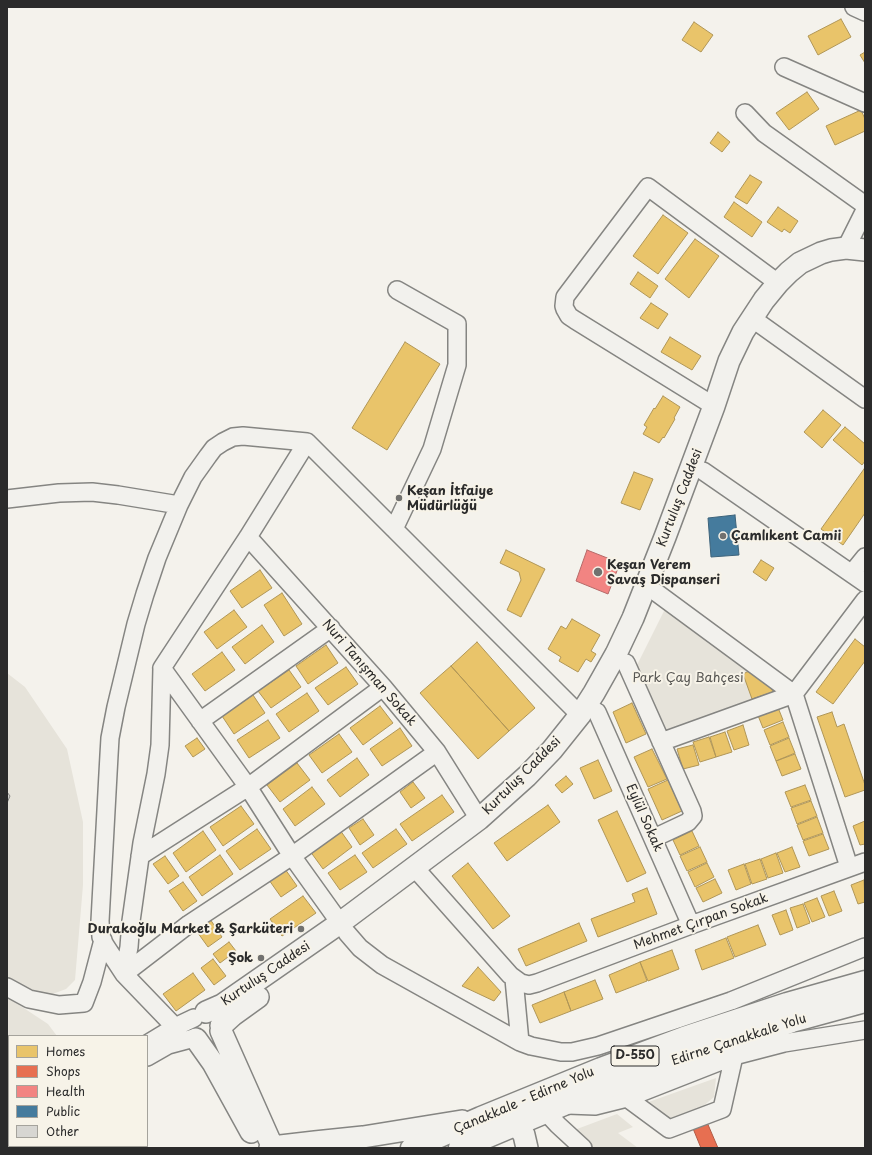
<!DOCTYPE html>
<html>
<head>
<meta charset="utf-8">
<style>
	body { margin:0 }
	#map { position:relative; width:872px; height:1155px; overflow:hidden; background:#f4f2ec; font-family:"Playpen Sans",sans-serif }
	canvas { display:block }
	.frame { position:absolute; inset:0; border:8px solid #2b2b2b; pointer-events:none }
	.legend { position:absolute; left:8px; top:1035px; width:140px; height:112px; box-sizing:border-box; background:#f7f3e8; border:1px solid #a5a39c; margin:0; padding:5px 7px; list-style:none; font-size:12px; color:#2b2b2b }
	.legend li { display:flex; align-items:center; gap:8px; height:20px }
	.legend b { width:20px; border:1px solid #a5a39c }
</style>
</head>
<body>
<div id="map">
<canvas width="872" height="1155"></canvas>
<div class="frame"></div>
<ul class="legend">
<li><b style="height:11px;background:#e9c46a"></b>Homes</li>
<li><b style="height:11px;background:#e76f51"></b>Shops</li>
<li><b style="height:11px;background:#f28482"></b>Health</li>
<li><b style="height:11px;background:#457b9d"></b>Public</li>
<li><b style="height:11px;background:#d7d6d2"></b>Other</li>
</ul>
</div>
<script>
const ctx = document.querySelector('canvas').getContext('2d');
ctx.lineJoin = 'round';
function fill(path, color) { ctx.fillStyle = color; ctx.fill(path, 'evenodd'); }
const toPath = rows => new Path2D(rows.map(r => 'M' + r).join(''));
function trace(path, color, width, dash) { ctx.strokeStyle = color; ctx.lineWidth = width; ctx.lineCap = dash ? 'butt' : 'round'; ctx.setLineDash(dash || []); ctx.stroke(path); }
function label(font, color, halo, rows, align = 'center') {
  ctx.font = font + ' "Playpen Sans",sans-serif'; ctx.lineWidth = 4; ctx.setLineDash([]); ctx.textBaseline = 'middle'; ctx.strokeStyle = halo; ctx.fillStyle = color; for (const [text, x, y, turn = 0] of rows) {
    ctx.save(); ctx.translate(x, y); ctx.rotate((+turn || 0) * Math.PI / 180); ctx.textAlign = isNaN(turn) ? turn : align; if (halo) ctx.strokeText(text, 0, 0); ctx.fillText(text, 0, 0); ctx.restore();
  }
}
const green = toPath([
	[667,605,769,679,776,694,665,733,634,671],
	[7,673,25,687,67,749,83,822,83,885,75,980,66,989,50,995,26,989,7,978],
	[7,997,48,1024,57,1036,9,1036,9,1136,7,1138],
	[716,1078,714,1097,701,1108,682,1116,671,1118,659,1117,643,1104],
	[617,1114,633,1127,618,1133,638,1148,590,1148,569,1132]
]);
const homes = toPath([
	[841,19,851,37,818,55,808,36,841,19],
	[694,22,713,35,701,52,682,40,694,22],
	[865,52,865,63,860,55,865,52],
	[807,92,819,109,789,130,776,113,807,92],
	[861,110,865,119,865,131,835,145,826,126,861,110],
	[718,132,730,142,722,152,710,143,718,132],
	[750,175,762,182,747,204,735,197,750,175],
	[734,202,762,222,752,237,724,217,734,202],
	[778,207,798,221,790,233,784,229,782,232,767,222,778,207],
	[663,215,688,233,658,274,633,256,663,215],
	[695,239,719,256,689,298,665,279,695,239],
	[638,272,658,286,650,298,630,284,638,272],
	[651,303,668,314,658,329,640,318,651,303],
	[670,337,701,356,692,370,661,352,670,337],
	[405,342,440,364,387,450,352,428,405,342],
	[663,396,680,407,674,418,675,419,664,438,663,437,659,443,643,434,647,427,644,425,654,408,655,409,663,396],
	[823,410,841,425,822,448,804,432,823,410],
	[845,427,865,444,865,461,862,465,833,440,845,427],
	[864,469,865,469,865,513,843,545,821,529,864,469],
	[634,472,653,479,640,510,621,503,634,472],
	[506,550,545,569,521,617,507,610,521,580,519,572,500,563,506,550],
	[761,560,774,568,766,581,753,572,761,560],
	[260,570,272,588,242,608,230,591,260,570],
	[282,593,302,624,284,636,264,605,282,593],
	[234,610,247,627,217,649,204,632,234,610],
	[572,619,600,635,591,651,596,654,591,662,586,659,578,672,559,661,561,657,548,649,561,626,566,629,572,619],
	[262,625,274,642,245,664,232,647,262,625],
	[855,639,865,647,865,661,833,704,816,692,855,639],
	[477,642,535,708,509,731,451,666,477,642],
	[326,645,338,663,308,684,296,666,326,645],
	[222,652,235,670,205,691,192,674,222,652],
	[451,666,509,731,478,759,420,693,451,666],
	[346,667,358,684,328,705,315,688,346,667],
	[753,669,768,680,773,692,752,699,743,674,753,669],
	[289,670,301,687,271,708,258,691,289,670],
	[307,693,319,711,289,732,276,714,307,693],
	[253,695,265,713,234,734,222,716,253,695],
	[632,703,646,734,626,743,613,712,632,703],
	[777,705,783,720,763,728,757,713,777,705],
	[380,706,393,723,363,745,350,728,380,706],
	[832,712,837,727,844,724,865,785,865,790,845,797,817,717,832,712],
	[268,720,280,738,249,758,237,740,268,720],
	[783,722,789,737,770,745,764,730,783,722],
	[743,725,749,745,734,750,727,731,743,725],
	[400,728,412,746,382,766,370,749,400,728],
	[725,732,732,752,716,757,710,737,725,732],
	[339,734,352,752,322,773,309,755,339,734],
	[709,737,716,757,700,762,693,742,709,737],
	[197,738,205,749,193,757,185,746,197,738],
	[789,738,795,753,776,761,770,746,789,738],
	[693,745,699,765,683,769,677,749,693,745],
	[652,749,667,779,648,787,634,757,652,749],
	[795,754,801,769,782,776,776,761,795,754],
	[357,758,369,775,340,797,327,780,357,758],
	[598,760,612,791,594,799,580,768,598,760],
	[297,763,310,780,280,802,267,785,297,763],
	[566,776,573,784,562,793,555,785,566,776],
	[668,780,682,811,662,820,648,789,668,780],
	[413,782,425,798,411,808,400,792,413,782],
	[805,785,811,800,791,807,785,792,805,785],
	[312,787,325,804,295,826,283,809,312,787],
	[442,795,454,812,412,841,400,824,442,795],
	[811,801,817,816,797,824,791,808,811,801],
	[548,805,560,822,507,861,494,843,548,805],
	[241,806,254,824,223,846,210,827,241,806],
	[617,811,646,873,627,882,598,820,617,811],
	[817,817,823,833,803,840,797,825,817,817],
	[363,819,374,835,360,845,349,828,363,819],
	[865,821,865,844,860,845,853,826,865,821],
	[257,829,271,849,240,870,226,851,257,829],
	[396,829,407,844,373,868,362,853,396,829],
	[340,830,352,847,323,869,310,851,340,830],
	[203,831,216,850,186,872,173,853,203,831],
	[692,831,699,846,680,855,673,840,692,831],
	[823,834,829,849,809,856,803,841,823,834],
	[700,847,707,862,687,871,680,856,700,847],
	[792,847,800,867,785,872,777,853,792,847],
	[776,853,783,873,768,878,761,859,776,853],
	[220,855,233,874,202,896,189,877,220,855],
	[355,855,367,872,340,890,328,873,355,855],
	[165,856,179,876,168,884,153,864,165,856],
	[760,859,767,879,752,884,745,864,760,859],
	[468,863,510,916,493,929,452,876,468,863],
	[707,863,714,877,695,887,688,872,707,863],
	[744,864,751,884,736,890,728,870,744,864],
	[285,869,297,886,281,897,269,880,285,869],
	[715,879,722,893,703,902,696,888,715,879],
	[864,880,865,902,858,904,851,885,864,880],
	[183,882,197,901,183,911,169,891,183,882],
	[647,888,657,914,598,937,591,919,635,902,632,894,647,888],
	[834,891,842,911,829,916,821,896,834,891],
	[303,896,316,913,282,936,270,919,303,896],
	[817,898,825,917,812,922,804,903,817,898],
	[803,904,810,923,797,928,790,908,803,904],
	[786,910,793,930,780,935,772,915,786,910],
	[210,919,222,937,208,947,195,929,210,919],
	[579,923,587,941,526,966,518,949,579,923],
	[758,925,766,945,735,957,727,937,758,925],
	[726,938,734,958,702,970,695,950,726,938],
	[229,942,236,951,220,963,213,954,229,942],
	[672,950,679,969,648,981,640,962,672,950],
	[213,959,226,976,214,985,201,968,213,959],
	[640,962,647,981,616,993,609,975,640,962],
	[478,967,501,992,494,1001,462,986,478,967],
	[193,973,205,990,176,1011,163,994,193,973],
	[595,980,603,999,571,1011,564,992,595,980],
	[564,992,571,1011,540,1023,532,1005,564,992]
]);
const shops = toPath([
	[706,1120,718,1148,701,1148,692,1126,706,1120]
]);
const health = toPath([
	[587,550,620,563,608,594,576,581,587,550]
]);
const public = toPath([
	[735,515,739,555,711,557,708,518,735,515]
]);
const building = toPath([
	[7,792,10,796,7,803,7,792]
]);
const minor = toPath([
	[854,7,865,12],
	[784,67,865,103],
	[745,113,764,133,865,205],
	[846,248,865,210],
	[760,324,865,399],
	[714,406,575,320,569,316,565,309,564,306,565,297,648,187,778,283],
	[307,442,248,537,162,668,248,787,292,856,340,923],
	[703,471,865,583],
	[7,499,59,493,92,492,118,495,179,505],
	[394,529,432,449,457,365,457,324,397,290],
	[248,537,383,687,437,752,479,819],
	[852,573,865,557],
	[657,593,794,694,849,867],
	[626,663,692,811,693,816,688,822,654,838],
	[597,712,691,925],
	[200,721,331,628],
	[661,742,794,694,865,600],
	[140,856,248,787,383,687],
	[414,867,510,975,521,983,529,985,537,983,691,925,865,862],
	[347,933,360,948,382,965,520,1042,531,1046,561,1052,572,1052,598,1046,731,1001,865,947],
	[124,974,189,924,292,856,437,752],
	[124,974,129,947,131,921,142,843,156,774,160,745,162,668],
	[514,979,520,1042],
	[7,987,29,999,59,1005,84,1003,92,982,103,940],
	[175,1027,124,974,105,945,101,937,100,921,109,755,110,738,116,707,136,624,145,594,157,558,179,505,193,477,208,456,214,448,223,442,233,437,243,436,307,442,580,715],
	[147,1044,175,1027,194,1018],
	[147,1057,168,1045,194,1038],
	[627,1098,669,1129,722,1109,734,1056,731,1049],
	[568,1105,595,1106,627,1098,734,1056,784,1043,865,1030],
	[546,1112,558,1125,583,1148],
	[7,1141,9,1140],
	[21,1148,24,1146]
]);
const major = toPath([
	[206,1012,222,1005,340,923,479,819,527,776,552,750,580,715,594,693,616,654,633,618,665,537,714,406,729,361,743,332,764,300,778,283,789,272,800,263,821,253,831,250,846,248,865,250],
	[221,1026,233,1015,258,997],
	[221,1031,273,1148],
	[196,1039,213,1063,251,1132],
	[517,1124,524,1135,527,1148],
	[270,1148,272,1147,315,1142,363,1137,462,1121]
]);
const highway = toPath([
	[412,1148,481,1118,601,1069,684,1038,787,1004,865,982],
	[460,1148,564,1104,667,1064,792,1021,865,1001]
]);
const markers = [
	[399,498,4,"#71716f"],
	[723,536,4,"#71716f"],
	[598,572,5,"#71716f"],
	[301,929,4,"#71716f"],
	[261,958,4,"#71716f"]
];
const shields = [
	[635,1056,48]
];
const shieldNames = [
	["D-550",635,1056]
];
const poiNames = [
	["Keşan İtfaiye",407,491],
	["Müdürlüğü",407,506],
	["Çamlıkent Camii",731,536],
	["Keşan Verem",607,565],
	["Savaş Dispanseri",607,580],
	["Durakoğlu Market & Şarküteri",293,929,"right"],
	["Şok",253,958,"right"]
];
const streetNames = [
	["Kurtuluş Caddesi",680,498,-69],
	["Nuri Tanışman Sokak",369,673,49],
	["Kurtuluş Caddesi",522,776,-45],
	["Eylül Sokak",644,818,66],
	["Mehmet Çırpan Sokak",701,922,-20],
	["Kurtuluş Caddesi",266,974,-34],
	["Edirne Çanakkale Yolu",739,1040,-18],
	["Çanakkale - Edirne Yolu",524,1101,-23]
];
const parkNames = [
	["Park Çay Bahçesi",688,678]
];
fill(green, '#e6e3da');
fill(homes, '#e9c46a');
trace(homes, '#b09657', 1);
fill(shops, '#e76f51');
trace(shops, '#af5b46', 1);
fill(health, '#f28482');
trace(health, '#b66968', 1);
fill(public, '#457b9d');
trace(public, '#3d637b', 1);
fill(building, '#d7d6d2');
trace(building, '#858582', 1);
trace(minor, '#858582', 20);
trace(major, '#858582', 24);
trace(highway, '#858582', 25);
trace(minor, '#f2f1ed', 17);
trace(major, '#f2f1ed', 21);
trace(highway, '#f2f1ed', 22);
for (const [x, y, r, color] of markers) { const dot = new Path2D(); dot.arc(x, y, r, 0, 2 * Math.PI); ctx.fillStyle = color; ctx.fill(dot); trace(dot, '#f7f3e8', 1.5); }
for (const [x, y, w] of shields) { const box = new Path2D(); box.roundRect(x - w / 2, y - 10, w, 20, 3); ctx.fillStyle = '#f7f3e8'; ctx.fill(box); trace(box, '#2b2b2b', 1); }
label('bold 12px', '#2b2b2b', null, shieldNames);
label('bold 13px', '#2b2b2b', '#f7f3e8', poiNames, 'left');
label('13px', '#2b2b2b', '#f7f3e8', streetNames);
label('13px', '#575653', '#f7f3e8', parkNames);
</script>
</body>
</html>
